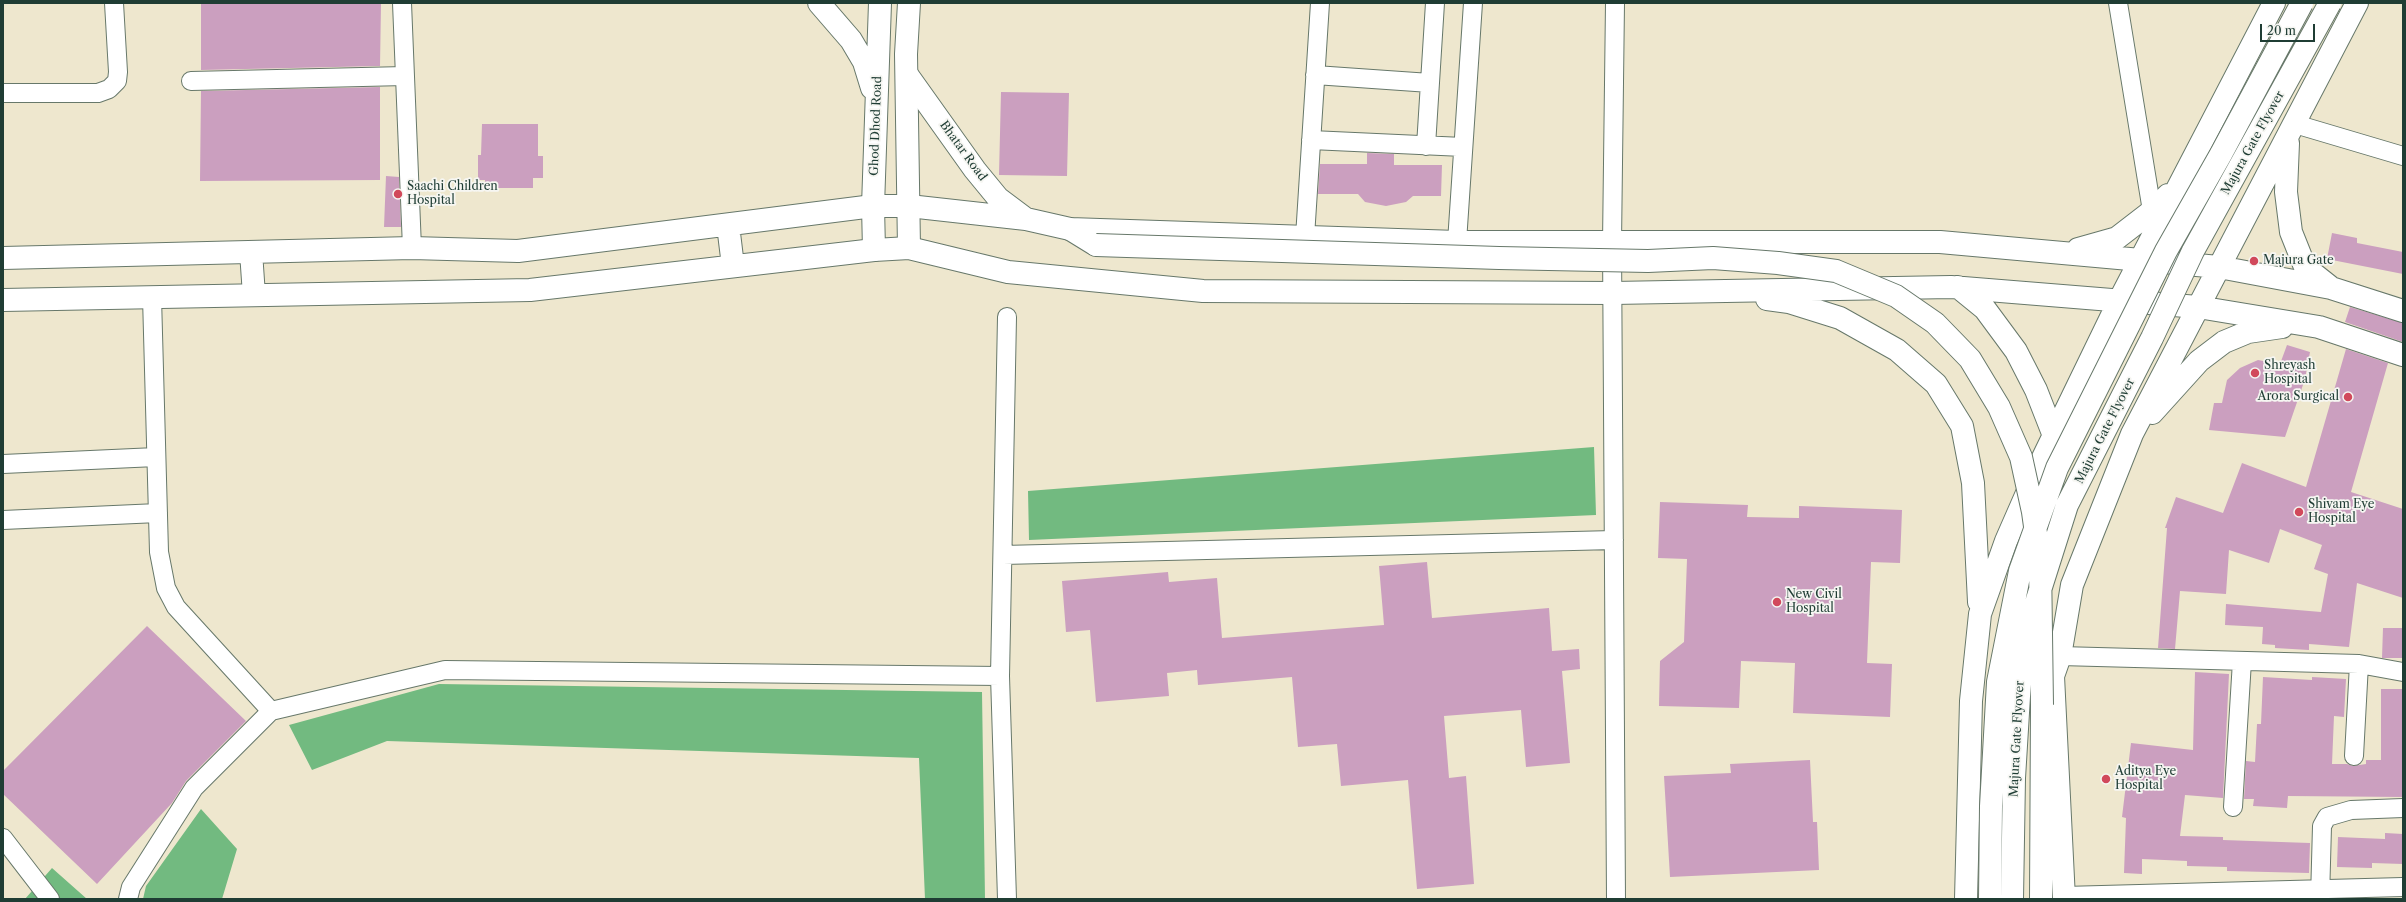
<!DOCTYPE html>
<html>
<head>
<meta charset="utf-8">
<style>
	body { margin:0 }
	#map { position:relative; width:2406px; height:902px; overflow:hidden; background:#eee7ce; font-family:"Libre Caslon Text",serif }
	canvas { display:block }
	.frame { position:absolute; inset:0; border:4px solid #1f3d34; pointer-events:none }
	.scale { position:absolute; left:2260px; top:24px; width:55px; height:18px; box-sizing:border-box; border:2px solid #1f3d34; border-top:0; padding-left:5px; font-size:12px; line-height:14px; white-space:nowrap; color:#1f3d34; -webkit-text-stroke:3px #f6f6f2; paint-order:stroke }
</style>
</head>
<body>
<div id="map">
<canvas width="2406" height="902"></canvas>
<div class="frame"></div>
<div class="scale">20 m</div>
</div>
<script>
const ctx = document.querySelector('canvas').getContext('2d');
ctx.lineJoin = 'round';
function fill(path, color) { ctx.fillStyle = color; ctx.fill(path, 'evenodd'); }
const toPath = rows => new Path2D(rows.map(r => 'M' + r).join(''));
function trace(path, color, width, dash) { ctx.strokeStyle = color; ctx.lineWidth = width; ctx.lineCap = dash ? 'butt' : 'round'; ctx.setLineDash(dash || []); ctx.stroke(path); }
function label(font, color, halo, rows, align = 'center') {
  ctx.font = font + ' "Libre Caslon Text",serif'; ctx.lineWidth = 3.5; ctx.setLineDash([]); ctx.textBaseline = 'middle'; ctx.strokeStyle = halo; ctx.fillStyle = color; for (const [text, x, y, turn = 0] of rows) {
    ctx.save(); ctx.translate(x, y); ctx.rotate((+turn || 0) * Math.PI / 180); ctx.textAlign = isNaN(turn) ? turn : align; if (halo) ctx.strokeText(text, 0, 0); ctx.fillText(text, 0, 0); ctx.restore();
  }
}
const forest = toPath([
	[1594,447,1596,515,1029,540,1028,491],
	[439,684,982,692,985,899,925,899,919,758,387,741,312,770,289,725],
	[201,809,237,849,222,899,143,899,146,886],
	[52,868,87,899,25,899]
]);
const building = toPath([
	[201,3,381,3,380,66,201,70],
	[380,87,380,180,200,181,201,91],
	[1001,92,1069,93,1067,176,999,175],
	[482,124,538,124,538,156,543,156,543,178,533,178,533,188,485,188,485,180,478,180,478,155,481,155],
	[1367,153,1394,154,1394,165,1442,165,1441,196,1413,196,1406,202,1386,206,1365,202,1358,194,1318,194,1320,164,1367,164],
	[386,176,399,177,401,227,384,227],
	[2332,233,2357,238,2357,243,2403,252,2403,274,2327,259],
	[2350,307,2403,323,2403,342,2345,322],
	[2287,345,2310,352,2305,379,2285,437,2209,430,2214,403,2222,403,2227,380,2240,368,2258,360,2280,364],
	[2346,349,2388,363,2351,492,2403,509,2403,598,2357,583,2349,647,2309,644,2309,650,2275,648,2275,645,2262,644,2263,627,2225,625,2226,604,2321,612,2328,574,2314,569,2322,545,2280,529,2269,563,2229,550,2226,594,2180,591,2175,649,2158,648,2167,528,2165,528,2176,497,2223,513,2242,463,2306,487],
	[1660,502,1748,505,1747,517,1799,518,1799,506,1902,510,1900,563,1871,562,1867,663,1892,664,1890,717,1793,713,1795,663,1741,661,1739,708,1659,706,1660,661,1684,642,1687,559,1658,558],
	[1427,562,1432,618,1549,608,1552,651,1579,649,1580,669,1562,671,1570,763,1526,767,1521,710,1444,716,1449,778,1466,776,1474,884,1417,889,1408,780,1341,786,1337,744,1298,747,1292,677,1198,685,1197,670,1167,673,1169,696,1096,702,1090,630,1066,632,1062,581,1168,572,1169,582,1217,578,1222,638,1384,625,1379,566],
	[147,626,246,721,186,781,172,803,97,884,3,794,3,771],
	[2383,628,2403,628,2403,658,2382,658],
	[2195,672,2229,674,2223,798,2185,795,2180,836,2223,837,2223,840,2310,843,2309,873,2227,871,2227,867,2187,866,2187,861,2142,859,2142,874,2124,873,2126,818,2122,817,2131,743,2193,750],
	[2263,677,2312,680,2312,677,2346,679,2344,717,2334,716,2332,764,2347,764,2353,766,2366,764,2366,760,2381,760,2381,689,2403,689,2403,797,2288,796,2287,808,2253,806,2254,799,2244,799,2246,761,2255,762,2257,724,2261,724],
	[1810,760,1813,822,1817,822,1819,870,1670,877,1664,776,1731,773,1730,764],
	[2385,833,2403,834,2403,864,2372,863,2372,868,2337,867,2338,837,2385,839]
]);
const minor = toPath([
	[402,3,412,248],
	[1615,3,1612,243,1616,899],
	[2118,3,2152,211],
	[1315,75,1430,83],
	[191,81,405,76],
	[3,93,98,93,109,89,117,81,118,72,114,3],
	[2295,124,2403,156],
	[1311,140,1463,147],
	[1426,146,1435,3],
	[1305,237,1320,3],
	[1457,242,1473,3],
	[152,297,159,552,166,588,176,607,271,711],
	[3,464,156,457],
	[3,520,158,513],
	[1003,555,1614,540],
	[2060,656,2359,664,2403,672],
	[2354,756,2359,664],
	[2233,807,2242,661],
	[3,838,50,899],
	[2064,896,2403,887],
	[128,899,131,887,194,788,271,711,445,670,1000,676],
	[1007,899,1000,676,1007,317],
	[2320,899,2322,826,2327,817,2351,810,2403,808]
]);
const tertiary = toPath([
	[908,76,975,170,998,198,1026,219],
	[2288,143,2286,192,2291,232,2305,267,2329,286],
	[728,225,733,266],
	[2078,249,2117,238,2152,211,2168,195],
	[251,252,254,295],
	[3,258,412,248,518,251,873,206,909,206,1026,219,1070,229,1457,242,1940,242,2219,267,2331,288,2403,311],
	[1958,287,1985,309,2016,351,2036,390,2054,436],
	[1767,299,1789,302,1840,318,1897,350,1936,384,1962,426,1973,483,1979,602],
	[3,300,530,290,874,250,909,248,1008,272,1203,291,1613,293,1951,287,2198,307,2319,327,2403,355],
	[2152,413,2199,361,2224,342,2248,332,2282,327],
	[1966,899,1971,701,1980,614,2006,541,2038,468,2119,301,2274,3],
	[2064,899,2053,676,2060,656,2072,585,2132,434,2357,3]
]);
const secondary = toPath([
	[819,3,851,40,864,62,872,88],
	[909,3,906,54,909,248],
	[874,250,873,206,880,3]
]);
const trunk = toPath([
	[1070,229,1096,245],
	[2041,899,2042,705]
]);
const trunkBridge = toPath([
	[1096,245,1499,258,1648,261,1713,258,1778,263,1836,271,1896,296,1935,323,1970,359,1999,407,2021,457,2033,512,2040,562,2042,705],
	[1990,899,1991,806,1998,682,2020,571,2057,468,2166,251,2221,154,2302,3],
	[2012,899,2014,778,2022,647,2067,505,2152,338,2193,251,2330,3]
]);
const markers = [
	[398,194,5,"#d1495b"],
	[2254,261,5,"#d1495b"],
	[2255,373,5,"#d1495b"],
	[2348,397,5,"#d1495b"],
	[2299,512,5,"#d1495b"],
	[1777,602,5,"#d1495b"],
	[2106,779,5,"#d1495b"]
];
const streetNames = [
	["Ghod Dhod Road",876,126,-88],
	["Majura Gate Flyover",2253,143,-61],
	["Bhatar Road",963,151,54],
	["Majura Gate Flyover",2105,431,-63],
	["Majura Gate Flyover",2017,739,-87]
];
const poiNames = [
	["Saachi Children",407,187],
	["Hospital",407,201],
	["Majura Gate",2263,261],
	["Shreyash",2264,366],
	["Hospital",2264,380],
	["Arora Surgical",2339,397,"right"],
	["Shivam Eye",2308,505],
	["Hospital",2308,519],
	["New Civil",1786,595],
	["Hospital",1786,609],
	["Aditya Eye",2115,772],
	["Hospital",2115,786]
];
fill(forest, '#72ba80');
fill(building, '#cb9fbf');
trace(minor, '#67786a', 20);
trace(tertiary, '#67786a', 24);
trace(secondary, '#67786a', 24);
trace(trunk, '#67786a', 24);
trace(minor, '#fff', 18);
trace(tertiary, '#fff', 22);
trace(secondary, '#fff', 22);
trace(trunk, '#fff', 22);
trace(trunkBridge, '#67786a', 24, []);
trace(trunkBridge, '#fff', 22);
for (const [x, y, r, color] of markers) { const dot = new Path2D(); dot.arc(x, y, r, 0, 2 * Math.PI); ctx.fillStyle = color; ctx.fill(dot); trace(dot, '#f6f6f2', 1.5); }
label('12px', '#1f3d34', '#f6f6f2', streetNames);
label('12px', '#1f3d34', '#f6f6f2', poiNames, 'left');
</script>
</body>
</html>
